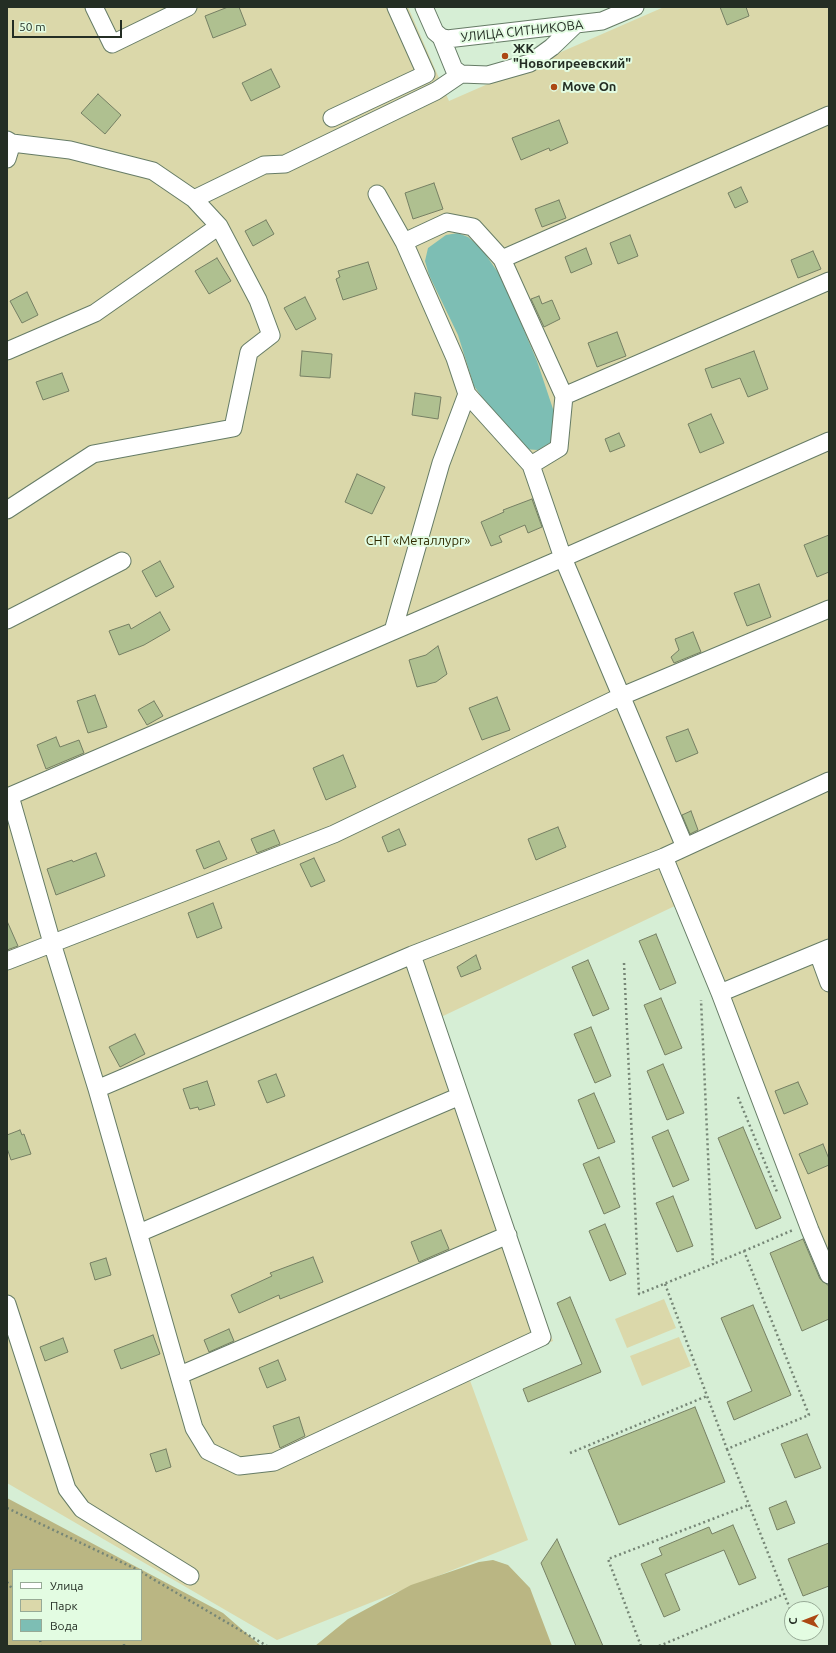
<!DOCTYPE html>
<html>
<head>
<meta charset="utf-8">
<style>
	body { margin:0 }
	#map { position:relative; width:836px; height:1653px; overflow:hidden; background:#d6eed5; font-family:Ubuntu,sans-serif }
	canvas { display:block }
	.frame { position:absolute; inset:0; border:8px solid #242e24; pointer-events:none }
	.legend { position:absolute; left:12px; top:1569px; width:130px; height:72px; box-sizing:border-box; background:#e3fce2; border:1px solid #97aa96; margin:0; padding:5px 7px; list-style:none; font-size:12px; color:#242e24 }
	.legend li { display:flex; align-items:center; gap:8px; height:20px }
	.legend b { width:20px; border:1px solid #97aa96 }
	.north { position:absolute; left:784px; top:1601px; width:40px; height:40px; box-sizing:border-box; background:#e3fce2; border:1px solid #97aa96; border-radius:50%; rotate:270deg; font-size:11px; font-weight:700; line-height:16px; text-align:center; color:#242e24 }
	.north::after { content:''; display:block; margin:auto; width:14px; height:18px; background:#ac4813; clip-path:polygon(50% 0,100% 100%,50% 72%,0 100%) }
	.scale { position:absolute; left:12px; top:20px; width:110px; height:18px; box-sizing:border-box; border:2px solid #242e24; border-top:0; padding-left:5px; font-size:12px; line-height:14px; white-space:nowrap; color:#242e24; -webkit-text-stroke:3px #e3fce2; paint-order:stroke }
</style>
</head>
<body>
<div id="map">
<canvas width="836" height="1653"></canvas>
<div class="frame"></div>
<ul class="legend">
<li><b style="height:5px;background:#fff"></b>Улица</li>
<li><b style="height:11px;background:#dbd8aa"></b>Парк</li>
<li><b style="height:11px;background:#7dbeb4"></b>Вода</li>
</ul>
<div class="north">С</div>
<div class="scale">50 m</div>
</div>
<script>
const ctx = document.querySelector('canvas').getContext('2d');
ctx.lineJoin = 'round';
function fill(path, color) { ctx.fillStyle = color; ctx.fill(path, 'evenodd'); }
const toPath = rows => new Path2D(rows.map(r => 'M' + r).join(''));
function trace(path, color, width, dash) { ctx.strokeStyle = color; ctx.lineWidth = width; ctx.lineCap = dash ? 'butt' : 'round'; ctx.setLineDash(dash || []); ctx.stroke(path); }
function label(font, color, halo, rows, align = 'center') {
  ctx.font = font + ' Ubuntu,sans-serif'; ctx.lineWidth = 4; ctx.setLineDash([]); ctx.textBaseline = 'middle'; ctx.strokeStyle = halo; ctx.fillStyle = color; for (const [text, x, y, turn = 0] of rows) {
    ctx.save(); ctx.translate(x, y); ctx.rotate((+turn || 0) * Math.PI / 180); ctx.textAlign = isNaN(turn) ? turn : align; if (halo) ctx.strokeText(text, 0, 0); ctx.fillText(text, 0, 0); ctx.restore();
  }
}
const green = toPath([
	[7,7,408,7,449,101,664,7,829,7,829,1279,679,904,441,1017,553,1341,468,1375,528,1540,277,1640,7,1483],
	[664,1299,676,1328,627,1348,615,1319],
	[679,1337,691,1366,642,1386,630,1356]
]);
const forest = toPath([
	[7,1498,223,1613,261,1646,7,1646],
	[13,1570,141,1570,141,1640,13,1640],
	[493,1560,508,1565,530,1588,552,1646,315,1646,348,1619,411,1585,479,1562]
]);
const water = toPath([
	[458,233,468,237,481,248,511,291,518,316,537,361,556,418,553,441,538,450,523,449,509,435,474,386,458,335,429,275,425,261,428,248,446,235]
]);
const building = toPath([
	[228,7,239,7,246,25,213,38,205,16,228,7],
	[720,7,746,7,749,16,727,25,720,7],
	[271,69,280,87,251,101,242,83,271,69],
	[98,94,121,115,105,134,81,113,98,94],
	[559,120,568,143,550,151,549,148,521,160,512,138,559,120],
	[434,183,443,209,413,219,405,193,434,183],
	[741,187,748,202,735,208,728,193,741,187],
	[559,200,566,218,542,227,535,209,559,200],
	[266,220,274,234,253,246,245,231,266,220],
	[630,235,638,256,618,264,610,243,630,235],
	[586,248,592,264,571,273,565,257,586,248],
	[813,251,821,269,798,278,791,260,813,251],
	[217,258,231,281,209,294,195,271,217,258],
	[368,262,377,289,343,300,336,279,340,277,338,271,368,262],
	[27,292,38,315,22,323,10,301,27,292],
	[539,296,542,304,552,300,560,319,544,327,531,299,539,296],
	[305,297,316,319,296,330,284,308,305,297],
	[617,332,626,356,597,367,588,343,617,332],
	[302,351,332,354,330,378,300,376,302,351],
	[754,351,768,389,748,397,740,378,712,388,705,369,754,351],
	[62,373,69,391,43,400,36,382,62,373],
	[415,393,441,397,438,419,412,415,415,393],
	[711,414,724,443,700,453,688,424,711,414],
	[619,433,625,446,610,452,605,439,619,433],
	[357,474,385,487,372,514,345,502,357,474],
	[532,499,542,527,528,533,525,525,499,536,502,542,491,546,481,522,504,512,503,510,532,499],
	[829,535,829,572,817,577,804,545,829,535],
	[160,561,174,587,156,597,142,571,160,561],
	[759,584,771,617,747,626,734,593,759,584],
	[160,612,170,630,144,645,119,655,109,631,129,624,131,629,160,612],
	[693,632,701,652,674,663,671,657,679,650,675,639,693,632],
	[438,646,447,674,436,682,417,687,409,660,426,655,438,646],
	[95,695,107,727,88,733,77,701,95,695],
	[497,697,510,730,482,740,469,708,497,697],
	[154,701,163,716,147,725,138,710,154,701],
	[688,729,698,753,676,762,666,737,688,729],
	[56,737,60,747,79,740,84,753,46,769,37,745,56,737],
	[343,755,356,787,326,800,313,768,343,755],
	[691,811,698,830,690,834,682,815,691,811],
	[558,827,566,847,536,860,528,839,558,827],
	[399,829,406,845,388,852,382,837,399,829],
	[274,830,280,844,257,853,251,839,274,830],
	[219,841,227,859,204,869,196,850,219,841],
	[96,853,105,876,56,895,47,869,72,860,73,862,96,853],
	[314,858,325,881,311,887,300,864,314,858],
	[213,903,222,928,197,938,188,913,213,903],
	[7,921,18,946,7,950,7,921],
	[656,934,676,983,660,990,639,941,656,934],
	[476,955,481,969,461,977,457,967,476,955],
	[588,960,609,1009,593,1016,572,967,588,960],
	[661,998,682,1048,665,1055,644,1005,661,998],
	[591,1027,611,1076,595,1083,574,1034,591,1027],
	[135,1034,145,1054,120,1067,109,1047,135,1034],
	[663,1064,684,1113,667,1120,647,1071,663,1064],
	[276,1074,285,1096,267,1103,258,1081,276,1074],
	[207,1081,215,1105,199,1110,198,1107,190,1109,183,1089,207,1081],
	[798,1082,808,1104,784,1114,775,1091,798,1082],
	[594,1093,615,1142,598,1149,578,1100,594,1093],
	[743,1127,781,1218,756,1229,718,1138,743,1127],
	[20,1130,22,1135,24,1134,31,1154,11,1160,7,1148,7,1135,20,1130],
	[668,1130,689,1180,673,1187,652,1137,668,1130],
	[823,1144,829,1159,829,1165,808,1174,799,1154,823,1144],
	[599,1157,620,1207,604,1214,583,1164,599,1157],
	[673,1196,693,1246,677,1252,656,1203,673,1196],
	[605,1224,626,1274,610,1281,589,1231,605,1224],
	[441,1230,449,1249,419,1262,411,1242,441,1230],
	[803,1239,820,1279,829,1286,829,1319,802,1331,770,1253,803,1239],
	[313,1257,323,1282,280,1299,279,1295,239,1313,231,1295,272,1276,270,1273,313,1257],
	[106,1258,111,1275,95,1280,90,1263,106,1258],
	[570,1297,601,1372,528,1402,523,1389,582,1364,557,1303,570,1297],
	[753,1305,791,1395,734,1420,727,1402,752,1391,721,1318,753,1305],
	[229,1329,234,1341,209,1352,204,1340,229,1329],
	[153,1335,160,1354,121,1369,114,1350,153,1335],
	[63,1338,68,1352,45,1361,40,1347,63,1338],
	[278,1360,286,1380,267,1388,259,1368,278,1360],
	[695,1407,725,1482,619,1525,588,1450,695,1407],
	[299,1417,305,1436,280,1448,273,1426,299,1417],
	[807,1434,821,1468,795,1478,781,1444,807,1434],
	[166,1449,171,1467,156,1472,150,1454,166,1449],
	[786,1501,795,1523,777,1530,769,1508,786,1501],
	[733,1525,756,1578,739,1585,724,1550,665,1574,680,1610,664,1617,641,1564,662,1555,659,1548,709,1527,712,1534,733,1525],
	[557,1539,603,1646,576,1646,541,1563,557,1539],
	[829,1543,829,1586,803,1596,788,1559,829,1543]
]);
const path = toPath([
	[624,963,639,1294,713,1264,701,1000],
	[738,1097,777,1192],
	[744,1251,793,1230],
	[665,1284,727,1449,809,1415,744,1251,713,1264],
	[727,1449,792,1614],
	[570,1453,707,1396],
	[7,1508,138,1570],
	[141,1572,267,1646],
	[7,1582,13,1590],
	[40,1640,41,1646],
	[124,1646,124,1640],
	[641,1646,608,1559,749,1505],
	[659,1646,784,1594]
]);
const minor = toPath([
	[94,7,112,44,188,7],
	[424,7,435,32,441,37,447,39,602,21,635,7],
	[441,37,454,69,461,74,488,75,530,63,552,47,575,25],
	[332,118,426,74,396,7],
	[7,140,12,143,70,150,153,171,194,199,219,226,258,300,271,335,249,352,233,428,93,454,7,510],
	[7,159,12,143],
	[377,194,404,242],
	[194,199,264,165,285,164,436,91,461,74],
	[502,259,829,115],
	[7,351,95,313,219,226],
	[564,396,829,281],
	[531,465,467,394,455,358,404,242,447,222,473,227,502,259,564,396,559,448,531,465,563,558,685,847],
	[7,620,122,561],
	[393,631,441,463,467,394],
	[664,857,720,993,810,1230,829,1275],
	[818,953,829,983],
	[412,955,542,1337,274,1462,239,1466,208,1451,194,1428,97,1089,52,943,10,796,563,558,829,441],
	[7,961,334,834,622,696,829,609],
	[720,993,829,948],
	[97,1089,412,955,664,857,829,781],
	[139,1233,460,1096],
	[7,1304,67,1489,82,1509,190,1576],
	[180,1375,508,1235]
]);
const markers = [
	[505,56,4,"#ac4813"],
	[554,87,4,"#ac4813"]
];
const streetNames = [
	["УЛИЦА СИТНИКОВА",522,31,-6]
];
const poiNames = [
	["ЖК",513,49],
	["\"Новогиреевский\"",513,64],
	["Move On",562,87]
];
const parkNames = [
	["СНТ «Металлург»",418,541]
];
fill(green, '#dbd8aa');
fill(forest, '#bab683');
fill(water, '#7dbeb4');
fill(building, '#afc090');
trace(building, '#768064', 1);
trace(minor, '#667c66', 19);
trace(path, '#768676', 2.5, [2, 3]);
trace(minor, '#fff', 17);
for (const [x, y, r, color] of markers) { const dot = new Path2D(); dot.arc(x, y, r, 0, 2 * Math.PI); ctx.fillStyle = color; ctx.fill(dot); trace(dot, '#e3fce2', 1.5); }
label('13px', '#242e24', '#e3fce2', streetNames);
label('bold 13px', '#242e24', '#e3fce2', poiNames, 'left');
label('13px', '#302c02', '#e3fce2', parkNames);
</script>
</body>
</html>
